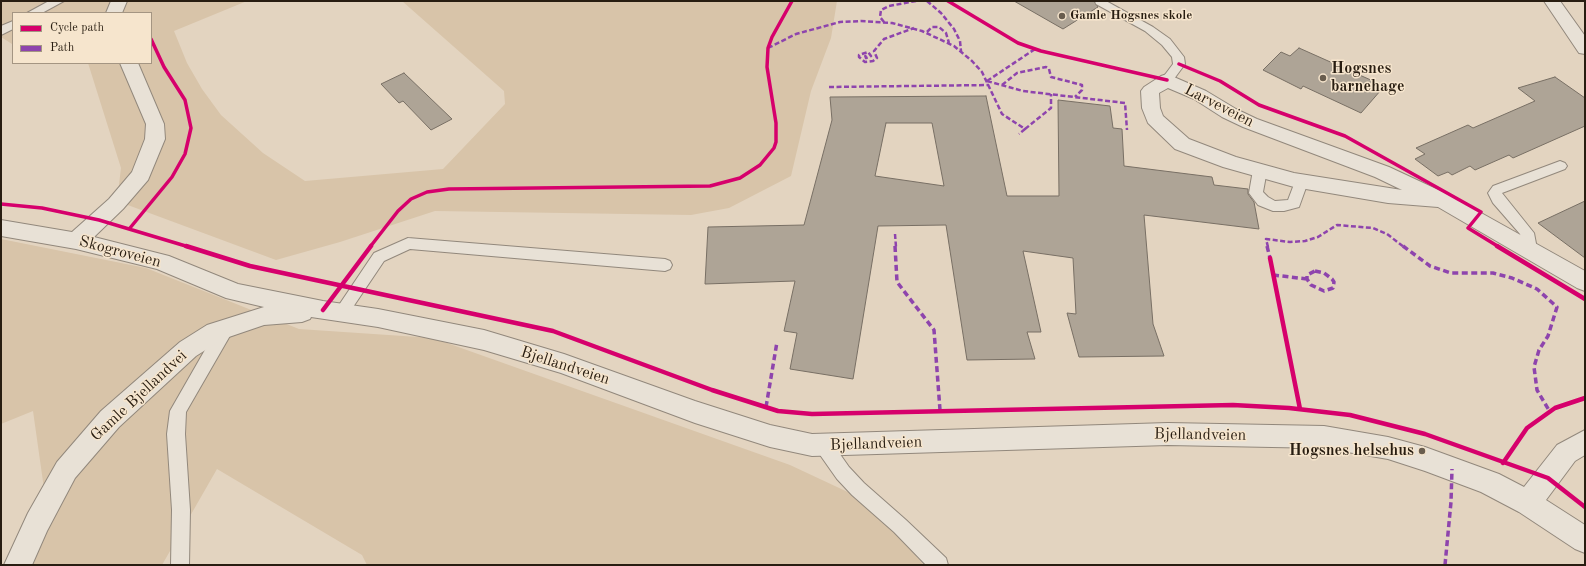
<!DOCTYPE html>
<html>
<head>
<meta charset="utf-8">
<style>
	body { margin:0 }
	#map { position:relative; width:1586px; height:566px; overflow:hidden; background:#e3d4c0; font-family:"Old Standard TT",serif }
	canvas { display:block }
	.frame { position:absolute; inset:0; border:2px solid #281d11; pointer-events:none }
	.legend { position:absolute; left:12px; top:12px; width:140px; height:52px; box-sizing:border-box; background:#f6e5cd; border:1px solid #a49582; margin:0; padding:5px 7px; list-style:none; font-size:12px; color:#281d11 }
	.legend li { display:flex; align-items:center; gap:8px; height:20px }
	.legend b { width:20px; border:1px solid #a49582 }
</style>
</head>
<body>
<div id="map">
<canvas width="1586" height="566"></canvas>
<div class="frame"></div>
<ul class="legend">
<li><b style="height:5px;background:#d6006c"></b>Cycle path</li>
<li><b style="height:5px;background:#8e44ad"></b>Path</li>
</ul>
</div>
<script>
const ctx = document.querySelector('canvas').getContext('2d');
ctx.lineJoin = 'round';
function fill(path, color) { ctx.fillStyle = color; ctx.fill(path, 'evenodd'); }
const toPath = rows => new Path2D(rows.map(r => 'M' + r).join(''));
function trace(path, color, width, dash) { ctx.strokeStyle = color; ctx.lineWidth = width; ctx.lineCap = dash ? 'butt' : 'round'; ctx.setLineDash(dash || []); ctx.stroke(path); }
function label(font, color, halo, rows, align = 'center') {
  ctx.font = font + ' "Old Standard TT",serif'; ctx.lineWidth = 3; ctx.setLineDash([]); ctx.textBaseline = 'middle'; ctx.strokeStyle = halo; ctx.fillStyle = color; for (const [text, x, y, turn = 0] of rows) {
    ctx.save(); ctx.translate(x, y); ctx.rotate((+turn || 0) * Math.PI / 180); ctx.textAlign = isNaN(turn) ? turn : align; if (halo) ctx.strokeText(text, 0, 0); ctx.fillText(text, 0, 0); ctx.restore();
  }
}
const green = toPath([
	[1,1,247,1,174,31,187,63,202,89,221,115,263,153,305,181,443,169,505,104,504,91,402,1,837,1,831,38,811,91,791,176,729,208,691,215,435,211,340,242,276,260,117,201,121,168,88,63,151,63,151,13,13,13,12,44,1,37],
	[1,239,146,268,299,329,433,338,790,465,867,501,924,565,367,565,362,555,217,469,162,565,33,565,49,524,33,411,1,424]
]);
const building = toPath([
	[1014,1,1094,1,1098,7,1063,29,1014,1],
	[1299,48,1373,81,1369,85,1381,90,1361,113,1303,86,1301,89,1263,70,1281,52,1290,56,1299,48],
	[404,73,452,119,431,130,403,101,399,103,381,84,404,73],
	[1555,77,1585,98,1585,126,1513,158,1509,155,1475,170,1470,166,1452,175,1448,172,1438,176,1415,159,1425,154,1416,148,1468,125,1473,128,1535,101,1518,88,1555,77],
	[986,96,1007,196,1059,196,1058,100,1110,106,1113,128,1122,129,1124,166,1212,177,1214,185,1248,189,1248,194,1254,202,1259,229,1144,215,1153,324,1164,356,1079,357,1067,313,1076,314,1073,258,1023,251,1041,332,1027,332,1035,359,967,360,946,225,878,226,853,379,790,369,797,333,784,331,795,281,705,284,708,227,804,225,832,120,830,97,986,96],
	[886,123,932,123,944,186,875,176,886,123],
	[1585,201,1585,258,1538,223,1585,201]
]);
const lane = toPath([
	[49,1,64,1,42,13,27,13,49,1],
	[1095,1,1106,1,1153,27,1170,39,1184,57,1185,64,1171,83,1167,84,1161,80,1173,64,1172,57,1162,45,1145,31,1096,4,1095,1],
	[13,21,13,29,1,35,1,26,13,21],
	[1560,161,1565,163,1567,166,1565,169,1502,193,1534,233,1537,249,1535,253,1530,255,1525,253,1520,234,1493,203,1488,193,1493,186,1560,161],
	[1260,165,1265,167,1267,170,1263,192,1268,197,1275,201,1288,200,1296,179,1301,177,1306,179,1308,182,1299,207,1284,211,1273,211,1258,205,1249,193,1253,170,1255,167,1260,165],
	[408,238,665,259,670,261,672,265,670,269,665,271,410,249,384,261,347,316,342,318,337,316,334,312,337,308,374,253,408,238],
	[227,321,233,322,235,327,186,412,185,434,190,510,189,565,171,565,172,510,167,434,170,411,221,322,227,321],
	[824,438,830,440,849,467,864,483,906,520,946,558,948,565,926,565,894,532,852,495,837,479,818,452,815,446,818,440,824,438]
]);
const street = toPath([
	[111,1,127,1,122,13,106,13,111,1],
	[1544,1,1560,1,1585,36,1585,54,1579,53,1544,1],
	[120,63,138,63,164,124,165,139,148,180,123,209,94,237,169,256,238,284,323,301,378,309,484,330,564,354,695,401,770,425,812,434,1168,423,1324,426,1388,437,1425,447,1499,474,1524,487,1557,445,1585,430,1585,455,1575,461,1546,500,1585,525,1585,553,1575,549,1519,512,1481,492,1425,471,1388,459,1324,448,1168,445,812,456,770,447,695,423,561,373,484,350,378,327,311,317,310,319,302,322,264,325,223,339,196,356,119,427,75,478,47,531,32,565,4,565,28,513,57,462,101,411,180,342,207,325,264,307,226,298,157,269,76,249,1,236,1,220,72,232,109,199,132,172,145,139,146,124,120,63],
	[1167,74,1206,91,1236,109,1257,119,1389,167,1449,195,1585,271,1585,291,1577,288,1438,207,1388,203,1294,187,1223,167,1175,149,1148,123,1142,108,1141,91,1144,87,1161,76,1167,74],
	[1168,88,1194,99,1222,117,1243,127,1375,177,1402,190,1294,173,1236,157,1189,139,1163,116,1160,108,1159,93,1168,88]
]);
const quietFar1 = toPath([
	[927,1,941,13,954,29,960,41,961,51],
	[884,22,880,17,881,10,889,6,916,1],
	[927,32,932,27,939,27,946,33,949,43],
	[768,48,796,34,840,22,861,21,892,23,922,31,954,46,972,61,982,72,1002,114,1025,129,1019,134],
	[865,55,866,58,871,56,868,52,859,55,859,57,865,62,873,61,877,58,874,51,884,39,914,28],
	[987,81,1023,91,1125,103,1127,130],
	[987,81,1035,49],
	[1002,85,1017,73,1046,67,1049,69,1051,77,1082,85,1082,90,1075,97],
	[829,87,989,85],
	[1025,129,1051,108,1051,94],
	[895,234,896,247],
	[1268,247,1266,239,1290,242,1305,241,1318,237,1337,225,1373,228,1387,234,1404,247]
]);
const quiet = toPath([
	[895,246,897,282,934,330,940,410],
	[1267,246,1270,258],
	[1403,246,1430,266,1451,273,1493,273,1512,278,1537,289,1557,307,1548,336,1539,350,1534,367,1537,390,1550,412],
	[1315,271,1324,273,1332,279,1334,282,1333,288,1324,291,1311,285,1307,279,1307,275,1315,271],
	[1273,275,1307,279],
	[766,407,777,342],
	[1445,565,1451,502,1452,469]
]);
const cyclewayFar1 = toPath([
	[948,1,1018,43,1041,51,1167,80],
	[1179,64,1220,81,1259,105,1345,136,1481,212,1468,228,1499,247],
	[1,204,42,208,99,220,189,247],
	[130,228,172,177,185,154,191,128,185,100,164,67,151,39],
	[370,247,398,211,411,199,427,192,449,189,710,186,740,178,760,165,774,148,776,142,776,123,767,67,768,48,772,37,792,1]
]);
const cycleway = toPath([
	[186,246,250,266,553,331,712,390,778,411,812,414,1233,405,1289,408,1350,415,1425,434,1548,478,1585,507],
	[1497,246,1585,299],
	[1270,258,1300,409],
	[323,310,371,246],
	[1503,463,1527,428,1555,408,1585,398]
]);
const markers = [
	[1062,16,4,"#695d4e"],
	[1323,78,4,"#695d4e"],
	[1422,451,4,"#695d4e"]
];
const farPoinames = [
	["Gamle Hogsnes skole",1070,16]
];
const poiNames = [
	["Hogsnes",1331,69],
	["barnehage",1331,87],
	["Hogsnes helsehus",1414,451,"right"]
];
const streetNames = [
	["Larveveien",1219,106,27],
	["Skogroveien",120,252,15],
	["Bjellandveien",565,366,18],
	["Gamle Bjellandvei",139,396,-43],
	["Bjellandveien",1200,435,1],
	["Bjellandveien",876,444,-2]
];
fill(green, '#d8c4a9');
fill(building, '#aea496');
trace(building, '#786f64', 1);
trace(lane, '#92887c', 2);
trace(street, '#92887c', 2);
fill(lane, '#e8e1d6');
fill(street, '#e8e1d6');
trace(quietFar1, '#8e44ad', 2.5, [5, 2.5]);
trace(quiet, '#8e44ad', 3.5, [6, 3.5]);
trace(cyclewayFar1, '#d6006c', 3.5);
trace(cycleway, '#d6006c', 4.5);
for (const [x, y, r, color] of markers) { const dot = new Path2D(); dot.arc(x, y, r, 0, 2 * Math.PI); ctx.fillStyle = color; ctx.fill(dot); trace(dot, '#f6e5cd', 1.5); }
label('bold 13px', '#281d11', '#f6e5cd', farPoinames, 'left');
label('bold 16px', '#281d11', '#f6e5cd', poiNames, 'left');
label('16px', '#281d11', '#f6e5cd', streetNames);
</script>
</body>
</html>
